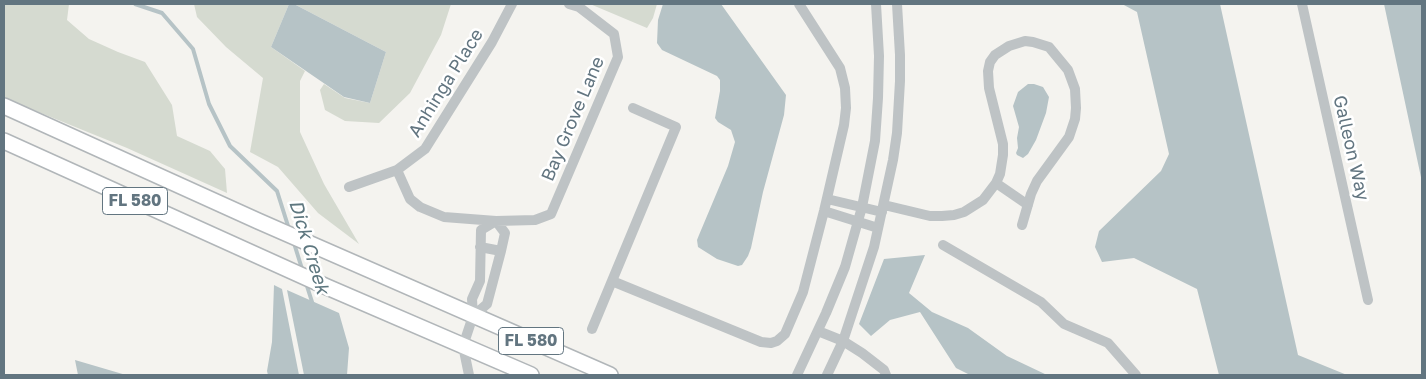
<!DOCTYPE html>
<html>
<head>
<meta charset="utf-8">
<style>
	body { margin:0 }
	#map { position:relative; width:1426px; height:379px; overflow:hidden; background:#f4f3ef; font-family:"Golos Text",sans-serif }
	canvas { display:block }
	.frame { position:absolute; inset:0; border:5px solid #627580; pointer-events:none }
</style>
</head>
<body>
<div id="map">
<canvas width="1426" height="379"></canvas>
<div class="frame"></div>
</div>
<script>
const ctx = document.querySelector('canvas').getContext('2d');
ctx.lineJoin = 'round';
function fill(path, color) { ctx.fillStyle = color; ctx.fill(path, 'evenodd'); }
const toPath = rows => new Path2D(rows.map(r => 'M' + r).join(''));
function trace(path, color, width, dash) { ctx.strokeStyle = color; ctx.lineWidth = width; ctx.lineCap = dash ? 'butt' : 'round'; ctx.setLineDash(dash || []); ctx.stroke(path); }
function label(font, color, halo, rows, align = 'center') {
  ctx.font = font + ' "Golos Text",sans-serif'; ctx.lineWidth = 5; ctx.setLineDash([]); ctx.textBaseline = 'middle'; ctx.strokeStyle = halo; ctx.fillStyle = color; for (const [text, x, y, turn = 0] of rows) {
    ctx.save(); ctx.translate(x, y); ctx.rotate((+turn || 0) * Math.PI / 180); ctx.textAlign = isNaN(turn) ? turn : align; if (halo) ctx.strokeText(text, 0, 0); ctx.fillText(text, 0, 0); ctx.restore();
  }
}
const green = toPath([
	[4,4,69,4,67,20,89,39,118,52,145,62,172,105,177,136,210,151,225,169,227,193,127,148,4,98],
	[194,4,289,4,271,47,305,71,300,81,300,132,324,184,359,244,318,213,278,167,250,152,263,78,226,47,197,17],
	[294,4,451,4,441,35,410,93,379,123,345,121,325,110,320,90,324,84,345,98,370,103,386,52],
	[590,4,657,4,653,18,647,28]
]);
const water = toPath([
	[289,4,294,4,386,52,370,103,344,97,271,47],
	[663,4,721,4,786,95,784,115,763,192,751,248,748,256,742,265,738,266,717,259,698,247,697,240,699,235,728,166,735,142,731,130,718,122,715,118,720,91,720,80,717,76,662,50,657,43,658,20],
	[1122,4,1220,4,1298,355,1347,375,1219,375,1197,289,1134,258,1102,262,1095,247,1099,231,1161,171,1169,154,1137,12],
	[1384,4,1422,4,1422,182],
	[1028,84,1034,84,1043,87,1049,97,1046,113,1036,140,1028,154,1023,158,1017,155,1016,153,1018,148,1017,138,1019,127,1013,106,1018,92],
	[925,255,909,293,932,312,968,328,1007,356,1047,375,970,375,956,368,920,312,890,320,871,336,859,324,884,259],
	[274,285,282,289,299,375,268,375,267,371,272,342],
	[287,290,339,313,349,348,347,375,304,375],
	[75,360,126,375,78,375]
]);
const stream = toPath([
	[135,4,162,13,193,49,209,104,230,146,277,191,289,229],
	[293,240,303,272],
	[306,283,313,305]
]);
const street = toPath([
	[1302,4,1368,300],
	[397,170,410,199,420,207,444,217,496,221,535,220,551,214,618,57,614,34,579,7,569,4],
	[996,183,1028,205],
	[349,187,397,170,425,149,492,42,512,4],
	[827,199,882,212],
	[884,205,930,216,942,216,954,215,964,212,983,200,996,183,1000,174,1003,155,1003,144,989,88,988,71,990,62,995,55,1009,46,1025,41,1033,42,1049,47,1068,70,1075,89,1076,108,1075,119,1069,137,1037,181,1031,194,1022,225],
	[824,211,878,228],
	[943,245,1041,302,1064,324,1108,343,1136,375],
	[480,247,501,251],
	[612,281,761,342,771,343,777,341,785,334,803,292,824,211,844,125,846,108,845,88,840,68,799,4],
	[473,316,487,304,501,251,505,233,496,221],
	[592,329,676,127,633,108],
	[818,331,843,341,862,353,884,370,886,375],
	[469,375,463,346,473,316,472,299,480,281,481,230,496,221],
	[797,375,826,313,845,267,862,207,875,141,878,98,879,56,876,4],
	[827,375,843,341,874,247,893,160,897,133,900,81,900,55,897,4]
]);
const primary = toPath([
	[4,106,258,221,610,375],
	[4,141,327,287,531,375]
]);
const shields = [
	[135,201,65],
	[531,341,65]
];
const shieldNames = [
	["FL 580",135,201],
	["FL 580",531,341]
];
const streetNames = [
	["Anhinga Place",446,83,-58],
	["Bay Grove Lane",573,119,-67],
	["Galleon Way",1351,148,77]
];
const waterNames = [
	["Dick Creek",309,247,73]
];
fill(green, '#d5dad0');
fill(water, '#b6c3c6');
trace(stream, '#b6c3c6', 4);
trace(primary, '#b1b6b9', 18);
trace(street, '#bec3c5', 10);
trace(primary, '#fff', 15);
for (const [x, y, w] of shields) { const box = new Path2D(); box.roundRect(x - w / 2, y - 13.5, w, 27, 4); ctx.fillStyle = '#fff'; ctx.fill(box); trace(box, '#627580', 1); }
label('bold 16px', '#627580', null, shieldNames);
label('18px', '#627580', '#fff', streetNames);
label('italic 19px', '#5e777f', '#fff', waterNames);
</script>
</body>
</html>
